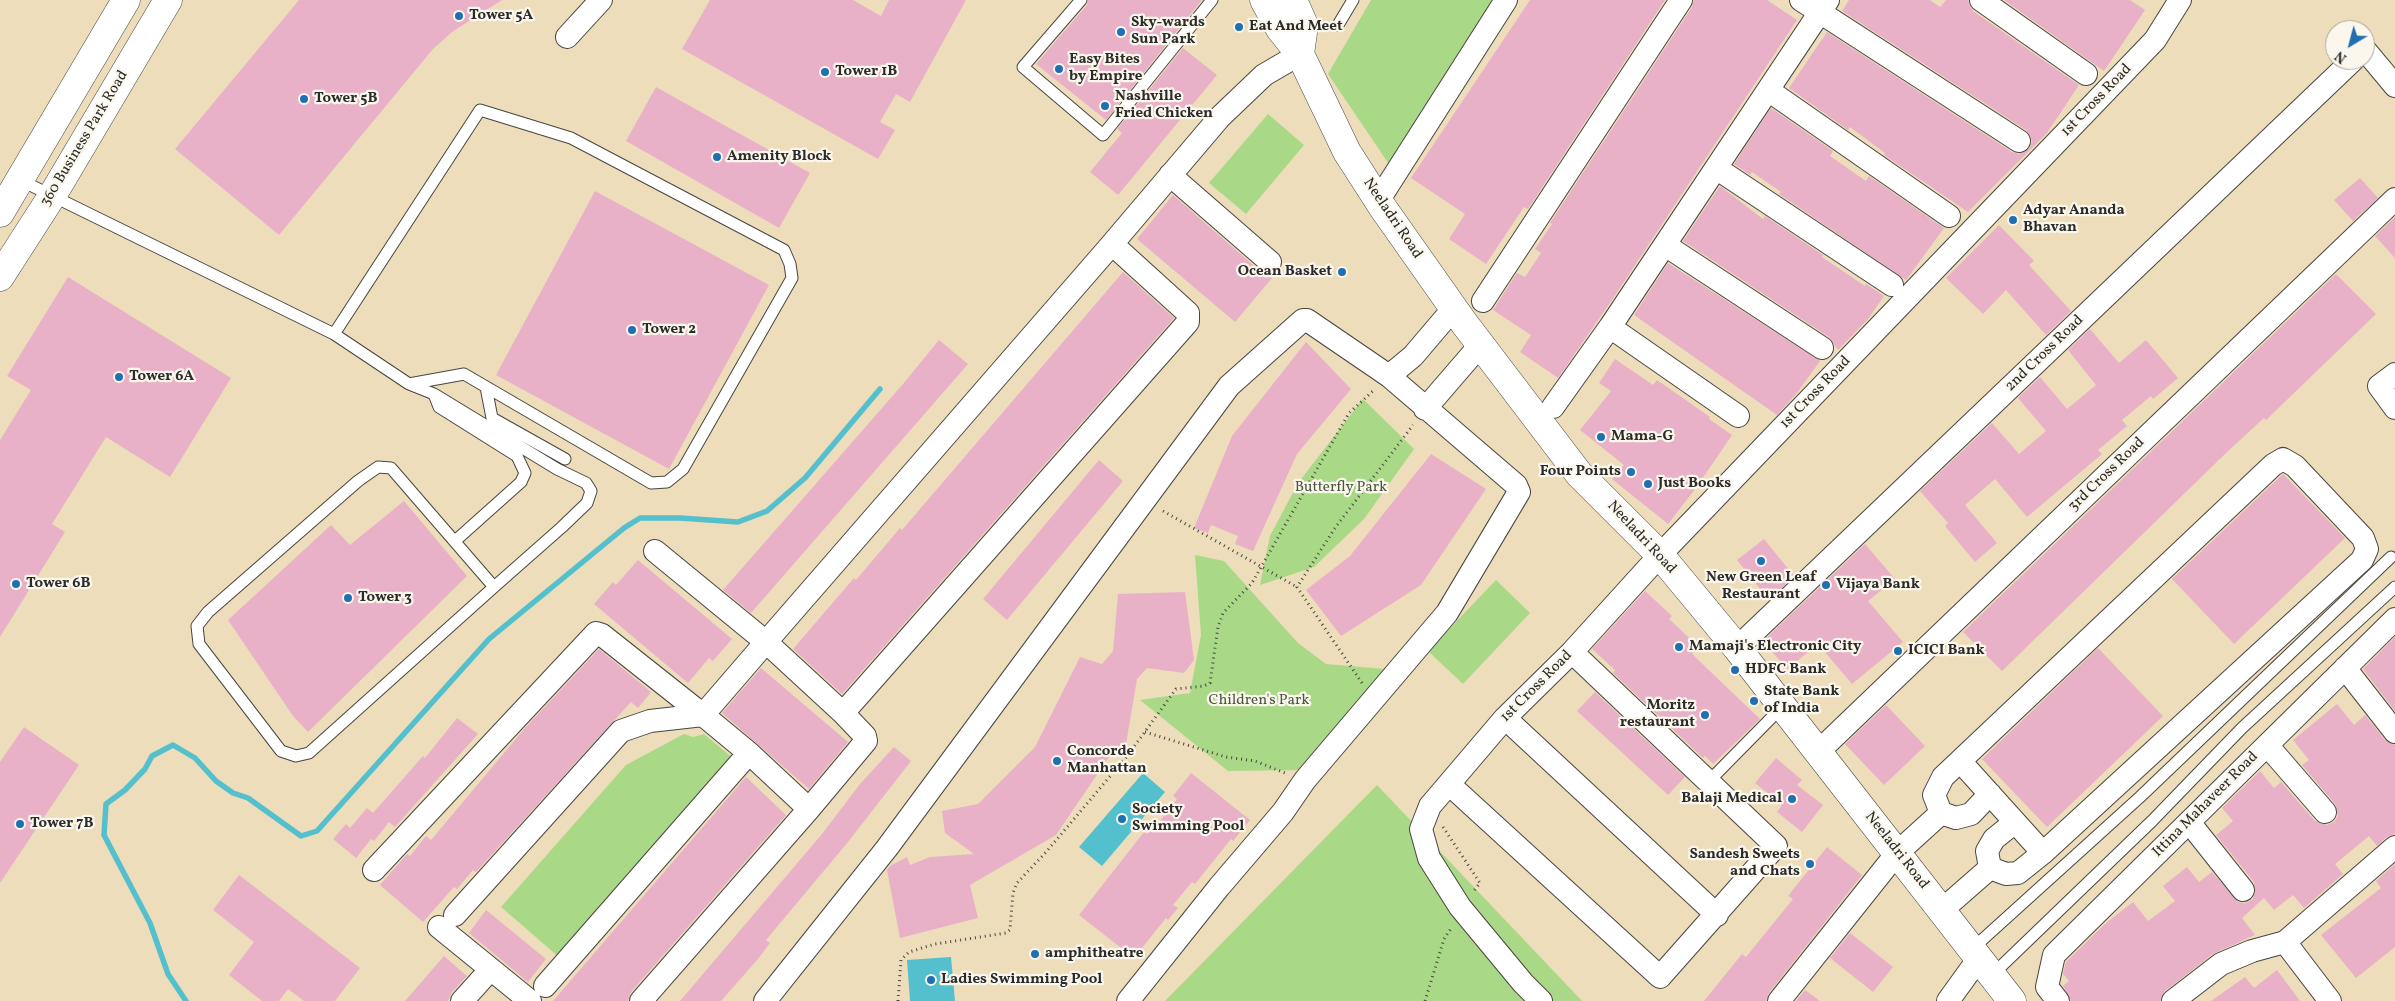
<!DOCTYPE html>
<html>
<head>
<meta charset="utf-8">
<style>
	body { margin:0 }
	#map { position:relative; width:2395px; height:1001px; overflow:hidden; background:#edddba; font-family:Vollkorn,serif }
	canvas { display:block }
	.north { position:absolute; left:2325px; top:20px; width:50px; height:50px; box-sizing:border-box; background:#fbf7ec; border:1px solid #a8a59f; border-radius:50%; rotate:217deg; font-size:14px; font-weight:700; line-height:20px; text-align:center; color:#2b2b2b }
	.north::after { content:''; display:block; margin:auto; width:18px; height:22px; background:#1f6fb2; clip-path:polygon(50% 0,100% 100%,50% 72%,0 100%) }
</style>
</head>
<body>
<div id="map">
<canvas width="2395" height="1001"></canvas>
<div class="north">N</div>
</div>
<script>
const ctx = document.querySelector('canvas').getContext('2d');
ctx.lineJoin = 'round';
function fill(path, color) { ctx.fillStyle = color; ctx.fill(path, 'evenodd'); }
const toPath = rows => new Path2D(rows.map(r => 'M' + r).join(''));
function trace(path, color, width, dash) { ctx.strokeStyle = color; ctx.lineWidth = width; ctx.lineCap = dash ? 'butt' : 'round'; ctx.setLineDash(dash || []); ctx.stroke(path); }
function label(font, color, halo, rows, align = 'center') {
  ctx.font = font + ' Vollkorn,serif'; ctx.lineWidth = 4.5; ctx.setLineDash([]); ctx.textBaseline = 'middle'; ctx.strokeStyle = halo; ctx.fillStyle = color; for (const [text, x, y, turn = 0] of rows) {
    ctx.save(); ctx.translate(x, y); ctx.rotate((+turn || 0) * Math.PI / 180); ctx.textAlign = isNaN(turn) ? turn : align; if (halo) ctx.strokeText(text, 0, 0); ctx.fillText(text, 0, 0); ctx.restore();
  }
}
const green = toPath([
	[1371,0,1507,0,1397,176,1328,74],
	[1268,114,1304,145,1246,214,1209,183],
	[1363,399,1414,449,1364,519,1314,567,1260,585,1270,536,1298,483],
	[1195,555,1224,561,1298,643,1326,664,1385,669,1301,770,1228,771,1140,700,1190,693,1201,635],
	[1496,580,1530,613,1463,684,1428,651],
	[684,734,693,737,704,734,734,759,560,958,501,907,626,765],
	[1377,785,1582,1001,1165,1001]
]);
const water = toPath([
	[1143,773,1165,792,1102,866,1079,847],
	[951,957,955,1001,910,1001,907,960]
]);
const stream = toPath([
	[186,1001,168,974,150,923,104,835,106,804,125,790,145,769,152,756,173,745,195,758,216,781,233,793,248,798,301,836,317,831,489,639,624,528,640,518,680,518,738,522,767,511,805,478,880,389]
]);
const building = toPath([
	[299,0,502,0,452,32,433,49,279,235,175,149],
	[710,0,853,0,881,16,889,0,966,0,910,102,896,94,880,122,895,130,878,159,682,49],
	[1088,0,1202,0,1106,120,1036,64,1087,5],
	[1530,0,1665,0,1528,209,1524,207,1486,264,1449,239,1465,214,1411,178],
	[1694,0,1767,0,1797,20,1612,300,1558,378,1520,352,1531,335,1493,310,1517,273,1525,277,1541,253,1535,249,1552,224,1550,223,1692,7],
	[1849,0,1930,0,1940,7,1946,0,1968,0,1973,11,2079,85,2047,133,1968,212,1884,155,1885,153,1850,127,1848,130,1789,88,1827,32,2012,152,2019,154,2030,148,2032,141,2026,130,1842,11],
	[2004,0,2130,0,2145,10,2104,71],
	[1183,48,1217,75,1118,195,1090,172,1122,133,1117,129],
	[656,87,810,173,779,228,626,141],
	[1771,108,1833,151,1830,156,1866,181,1869,176,1944,228,1906,280,1779,194,1781,192,1752,172,1750,175,1734,164],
	[2360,178,2378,198,2353,221,2334,200],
	[1720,186,1763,219,1765,216,1823,255,1822,257,1865,286,1866,284,1884,296,1868,319,1838,350,1829,337,1683,241],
	[595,191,769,285,669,469,496,375],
	[1173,195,1261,272,1272,278,1235,322,1137,239],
	[2395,217,2395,258,2375,236],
	[1999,225,2034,261,2029,265,2071,311,2046,335,2006,290,1983,314,1946,278],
	[1668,263,1820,361,1797,393,1777,415,1634,315],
	[1123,272,1174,318,842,694,793,649,854,578,856,580,900,528,902,530],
	[2336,274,2376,314,2266,420,2264,418,2226,453,2002,671,1963,632],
	[68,277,231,378,170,477,106,437,52,524,65,532,0,637,0,440,31,390,7,376],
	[2090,329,2119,363,2146,340,2178,378,2153,399,2151,396,2122,420,2127,426,2098,450,2102,454,2027,517,1995,479,1965,505,1997,543,1975,562,1945,526,1948,523,1920,491,1992,423,2019,454,2046,431,2018,398,2040,377,2067,409,2096,385,2068,350],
	[939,340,968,364,751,613,723,590,903,384],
	[1306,342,1351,389,1297,454,1253,551,1235,544,1238,536,1211,525,1208,533,1194,528,1232,436],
	[1615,359,1653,385,1657,380,1710,417,1709,419,1732,435,1696,488,1668,524,1612,479,1624,465,1580,430,1611,391,1599,383],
	[1431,454,1486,489,1421,585,1341,636,1306,590,1350,556],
	[1099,460,1123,481,1007,620,983,599],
	[2283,474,2345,538,2234,644,2172,579],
	[404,501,467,576,308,732,293,716,228,620,331,525,350,545],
	[1764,539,1794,576,1769,600,1737,560],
	[1865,544,1895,579,1868,601,1903,642,1852,684,1818,644,1787,669,1763,641],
	[638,560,732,639,713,661,709,658,688,683,594,604,613,582,616,585],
	[1645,591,1672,616,1669,619,1699,647,1692,654,1760,719,1713,764,1705,756,1703,758,1613,673,1615,670,1592,649],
	[1185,592,1194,660,1184,673,1147,668,1137,679,1125,750,1111,754,1056,835,970,885,978,918,900,938,887,870,890,866,907,857,910,865,930,857,974,854,945,833,942,811,978,804,1035,747,1080,657,1102,664,1113,651,1118,594],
	[2395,637,2395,711,2363,669],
	[2098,648,2163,716,2047,827,1982,759],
	[599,649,651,692,638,708,631,702,476,872,473,870,457,889,454,887,423,922,380,885,407,854,410,856,426,836,431,840,525,728],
	[761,668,848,742,809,789,722,713],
	[1595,692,1685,777,1668,795,1577,711],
	[2337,704,2354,725,2365,715,2385,740,2395,745,2395,834,2387,837,2377,846,2369,836,2335,864,2343,874,2304,908,2293,895,2274,910,2264,898,2242,918,2255,935,2213,954,2165,991,2160,1001,2071,1001,2063,986,2069,981,2063,974,2066,962,2106,923,2133,902,2148,921,2175,901,2163,886,2187,867,2199,882,2212,872,2238,902,2245,903,2252,900,2255,894,2254,882,2216,835,2233,821,2222,808,2260,771,2274,788,2281,782,2315,821,2327,825,2334,822,2338,816,2335,804,2302,765,2309,760,2293,740],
	[1886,705,1925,746,1884,785,1845,744],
	[457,718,478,734,395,827,389,822,374,841,371,839,356,858,333,839,346,824,350,828,367,808,373,813,423,756,425,758],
	[24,727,79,765,0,883,0,762],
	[894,747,911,761,848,842,766,940,770,943,758,959,721,1001,680,1001,822,834,860,784],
	[1776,758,1802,780,1797,785,1823,805,1802,832,1777,812,1782,805,1755,783],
	[1191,773,1250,820,1233,841,1231,839,1195,884,1192,882,1173,905,1178,908,1168,920,1166,918,1134,958,1079,915,1144,832,1147,834,1151,829,1153,830,1177,799,1173,796],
	[746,777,786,815,631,992,628,1001,553,1001],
	[1827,847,1862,875,1769,993,1766,1001,1704,1001,1742,954,1746,957,1793,899,1788,896],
	[2395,864,2395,947,2356,978,2321,935,2381,888,2376,881],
	[239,875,360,968,335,1001,304,1001,288,989,279,1001,262,1001,229,975,254,942,213,910],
	[486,910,546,959,528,982,469,933],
	[1850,933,1893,967,1873,992,1830,958],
	[444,956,467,976,452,992,448,1001,405,1001],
	[2277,970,2300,1001,2211,1001,2245,977,2254,988],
	[1805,990,1820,1001,1796,1001]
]);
const path = toPath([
	[1163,511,1297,587],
	[1362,683,1297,587,1335,528,1413,425],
	[1145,732,1226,757,1255,761,1285,773],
	[1443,827,1480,883,1473,892],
	[898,1001,901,960,909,952,935,944,1006,933,1010,930,1013,893,1017,883,1047,851,1128,755,1176,689,1204,686,1210,683,1218,627,1223,613,1252,583,1349,413,1374,390],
	[1425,1001,1444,939,1452,927]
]);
const service = toPath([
	[1081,0,1023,67,1103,135,1212,0],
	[1338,25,1353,0],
	[20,180,334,334,409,384,434,394,557,469,586,483,591,491,587,503,562,527,494,587,309,753,296,756,281,751,199,644,197,626,208,612,358,481,378,467,391,468,494,587],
	[334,334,480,110,571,138,784,250,790,264,792,278,683,469,667,482,651,483,464,374,409,384],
	[486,387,492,418,565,459],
	[434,394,439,407,517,456,525,473,521,482,455,541],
	[1716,774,1783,706],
	[1972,949,2140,797,2391,557],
	[1992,975,2152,821,2242,728,2395,587]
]);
const minor = toPath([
	[1801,0,2019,141],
	[1981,0,2086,74],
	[567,37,601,0],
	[2365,50,2395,86],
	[1768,90,1949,216],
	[1716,168,1892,285],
	[1170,175,1270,262],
	[1378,201,1506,0],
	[1665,245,1822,348],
	[1483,301,1681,0],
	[1610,327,1738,416],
	[2395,374,2379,386,2395,408],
	[1389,376,1413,356,1453,309],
	[1553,407,1610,327,1828,0],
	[1425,409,1481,344],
	[655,551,766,642,1112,244],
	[1737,648,2353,60],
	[2345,668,2395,732],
	[843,713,766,642,703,715,749,753,809,809,866,741,865,736,843,713,1188,322,1188,313,1112,244,1220,117,1264,75,1300,54],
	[1505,718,1717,915],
	[2267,745,2325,812],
	[1818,752,2395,199],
	[1960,761,2043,853],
	[1450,785,1660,977,1776,846,1572,652],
	[1941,813,1934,795,1943,777,2273,465,2283,459,2295,466,2363,538,2367,549,2362,560,2043,853,2018,873,2006,874,1990,868],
	[1941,813,1956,818,1971,814,1990,794],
	[2189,822,2243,890],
	[1990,868,1987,851,1994,839,2015,822],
	[374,870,596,633,602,635,703,715,650,721,621,731,455,915],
	[1942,910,1990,868],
	[439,927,530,1001],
	[545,986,749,753],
	[462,1001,490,970],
	[641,1001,809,809],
	[765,1001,887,848,1229,386,1303,320,1307,320,1389,376,1516,485,1519,492,1447,613,1305,780,1283,812,1219,887,1128,1001],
	[1541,1001,1523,983,1460,907,1429,858,1421,829,1430,806,1505,718,1572,652,1660,555,2155,40,2180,0],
	[1779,1001,1897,853,1941,813],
	[1948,1001,1979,958],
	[2058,1001,2047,987,2054,955,2395,619],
	[2173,1001,2221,964,2252,951,2285,942],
	[2330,1001,2285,942,2395,847]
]);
const secondary = toPath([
	[1264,0,1280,29,1300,54,1347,152,1383,208,1464,323,1579,474,1660,555,1737,648,2012,1001],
	[1293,0,1304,25,1300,54],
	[0,213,126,0],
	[0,277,52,196,168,0]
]);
const markers = [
	[459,16,5,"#1f6fb2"],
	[1239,27,5,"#1f6fb2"],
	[1121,32,5,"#1f6fb2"],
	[1059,69,5,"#1f6fb2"],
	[825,72,5,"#1f6fb2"],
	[304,99,5,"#1f6fb2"],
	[1105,106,5,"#1f6fb2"],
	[717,157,5,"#1f6fb2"],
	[2013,220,5,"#1f6fb2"],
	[1342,272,5,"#1f6fb2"],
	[632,330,5,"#1f6fb2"],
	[119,377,5,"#1f6fb2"],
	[1601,437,5,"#1f6fb2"],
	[1631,472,5,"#1f6fb2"],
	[1648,484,5,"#1f6fb2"],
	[1761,561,5,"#1f6fb2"],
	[16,584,5,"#1f6fb2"],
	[1826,585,5,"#1f6fb2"],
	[348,598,5,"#1f6fb2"],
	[1679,647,5,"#1f6fb2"],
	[1898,651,5,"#1f6fb2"],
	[1735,670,5,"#1f6fb2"],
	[1754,701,5,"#1f6fb2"],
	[1705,715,5,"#1f6fb2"],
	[1057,761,5,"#1f6fb2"],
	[1792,799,5,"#1f6fb2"],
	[1122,819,5,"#1f6fb2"],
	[20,824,5,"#1f6fb2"],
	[1810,864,5,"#1f6fb2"],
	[1035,954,5,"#1f6fb2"],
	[931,980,5,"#1f6fb2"]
];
const poiNames = [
	["Tower 5A",469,16],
	["Sky-wards",1131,23],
	["Sun Park",1131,40],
	["Eat And Meet",1249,27],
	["Easy Bites",1069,60],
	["by Empire",1069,77],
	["Tower 1B",835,72],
	["Nashville",1115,97],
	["Fried Chicken",1115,114],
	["Tower 5B",314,99],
	["Amenity Block",727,157],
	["Adyar Ananda",2023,211],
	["Bhavan",2023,228],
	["Ocean Basket",1332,272,"right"],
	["Tower 2",642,330],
	["Tower 6A",129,377],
	["Mama-G",1611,437],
	["Four Points",1621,472,"right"],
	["Just Books",1658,484],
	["New Green Leaf",1761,578,"center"],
	["Restaurant",1761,595,"center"],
	["Tower 6B",26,584],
	["Vijaya Bank",1836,585],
	["Tower 3",358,598],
	["Mamaji's Electronic City",1689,647],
	["ICICI Bank",1908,651],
	["HDFC Bank",1745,670],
	["State Bank",1764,692],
	["of India",1764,709],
	["Moritz",1695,706,"right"],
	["restaurant",1695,723,"right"],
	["Concorde",1067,752],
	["Manhattan",1067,769],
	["Balaji Medical",1782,799,"right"],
	["Society",1132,810],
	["Swimming Pool",1132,827],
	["Tower 7B",30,824],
	["Sandesh Sweets",1800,855,"right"],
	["and Chats",1800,872,"right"],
	["amphitheatre",1045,954],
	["Ladies Swimming Pool",941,980]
];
const streetNames = [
	["1st Cross Road",2097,101,-46],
	["360 Business Park Road",85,139,-59],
	["Neeladri Road",1392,219,56],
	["2nd Cross Road",2045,354,-44],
	["1st Cross Road",1816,393,-46],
	["3rd Cross Road",2107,475,-44],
	["Neeladri Road",1641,538,47],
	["1st Cross Road",1537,687,-45],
	["Ittina Mahaveer Road",2206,805,-45],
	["Neeladri Road",1896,851,52]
];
const parkNames = [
	["Butterfly Park",1341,488],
	["Children's Park",1259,701]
];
fill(green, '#a9d987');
fill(water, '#54c0cd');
trace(stream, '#54c0cd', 5.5);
fill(building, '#e9b1c8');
trace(service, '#484640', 13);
trace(minor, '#484640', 24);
trace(secondary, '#484640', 29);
trace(path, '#484640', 3, [1, 4]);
trace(service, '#fff', 11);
trace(minor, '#fff', 22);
trace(secondary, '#fff', 28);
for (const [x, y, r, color] of markers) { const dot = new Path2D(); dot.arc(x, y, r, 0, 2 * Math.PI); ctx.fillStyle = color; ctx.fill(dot); trace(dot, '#fbf7ec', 2); }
label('bold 15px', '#2b2b2b', '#fbf7ec', poiNames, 'left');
label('15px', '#2b2b2b', '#fbf7ec', streetNames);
label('15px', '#4a5642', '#fbf7ec', parkNames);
</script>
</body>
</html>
